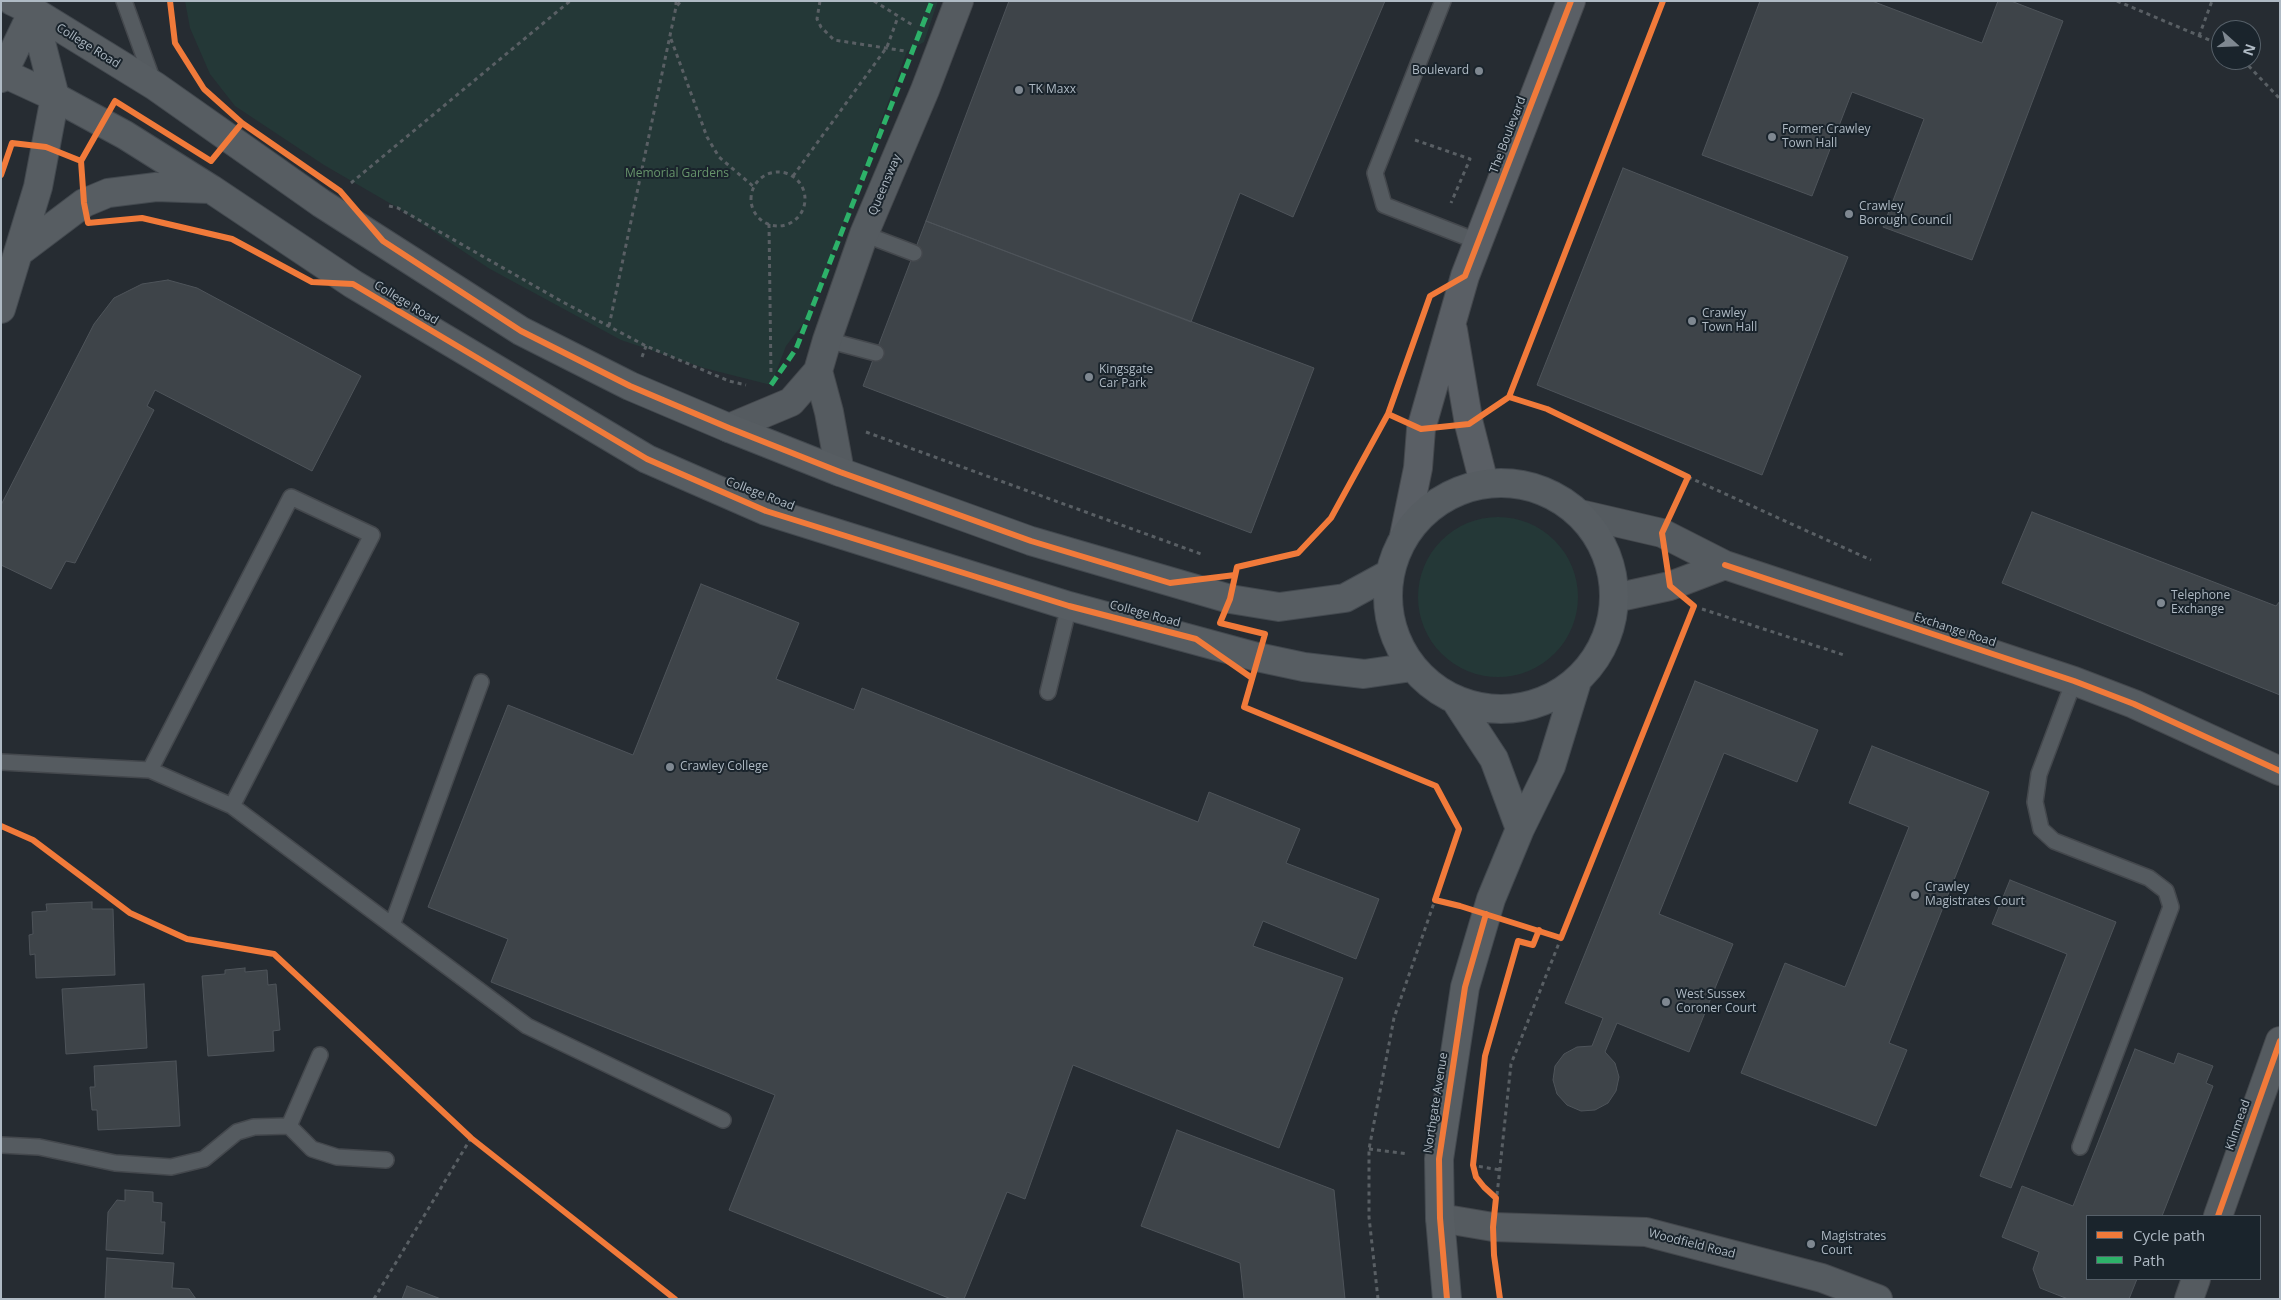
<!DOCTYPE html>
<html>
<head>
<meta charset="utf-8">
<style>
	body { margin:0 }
	#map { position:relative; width:2281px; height:1300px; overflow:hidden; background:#262c32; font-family:"Open Sans",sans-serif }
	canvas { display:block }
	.frame { position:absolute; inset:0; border:2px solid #afbac4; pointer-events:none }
	.legend { position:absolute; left:2086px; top:1215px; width:175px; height:65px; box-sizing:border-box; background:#1a242c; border:1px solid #566069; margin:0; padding:6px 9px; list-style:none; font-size:15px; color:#afbac4 }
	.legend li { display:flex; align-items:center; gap:10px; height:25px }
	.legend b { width:25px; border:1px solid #566069 }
	.north { position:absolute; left:2211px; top:20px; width:50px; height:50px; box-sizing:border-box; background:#1a242c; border:1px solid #566069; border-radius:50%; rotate:110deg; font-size:14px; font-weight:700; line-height:20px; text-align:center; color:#afbac4 }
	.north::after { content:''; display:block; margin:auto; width:18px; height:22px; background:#7f8891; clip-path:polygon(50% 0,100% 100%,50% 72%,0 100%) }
</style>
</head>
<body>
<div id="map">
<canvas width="2281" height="1300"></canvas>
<div class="frame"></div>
<ul class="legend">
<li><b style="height:6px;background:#f17a3a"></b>Cycle path</li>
<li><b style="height:6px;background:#2db169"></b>Path</li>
</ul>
<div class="north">N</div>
</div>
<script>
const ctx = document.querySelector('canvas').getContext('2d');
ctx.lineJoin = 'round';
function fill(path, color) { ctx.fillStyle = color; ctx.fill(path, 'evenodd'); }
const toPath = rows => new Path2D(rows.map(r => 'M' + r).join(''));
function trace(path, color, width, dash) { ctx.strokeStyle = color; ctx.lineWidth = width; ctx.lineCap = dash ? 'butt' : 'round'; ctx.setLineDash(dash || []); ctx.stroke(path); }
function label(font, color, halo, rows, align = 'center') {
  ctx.font = font + ' "Open Sans",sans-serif'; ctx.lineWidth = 4; ctx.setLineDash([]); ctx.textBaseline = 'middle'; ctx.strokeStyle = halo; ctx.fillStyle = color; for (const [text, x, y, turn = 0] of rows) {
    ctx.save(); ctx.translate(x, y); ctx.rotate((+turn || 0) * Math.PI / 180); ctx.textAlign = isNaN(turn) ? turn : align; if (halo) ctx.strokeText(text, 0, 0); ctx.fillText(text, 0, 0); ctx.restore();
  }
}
const green = toPath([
	[185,1,938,1,924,42,907,51,809,316,786,346,771,385,704,368,621,340,490,269,398,208,324,165,235,106,210,74,190,28],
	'1418 597a80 80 0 1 1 160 0a80 80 0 1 1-160 0Z'
]);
const building = toPath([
	[1009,1,1385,1,1293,217,1240,193,1191,322,926,221,1009,1],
	[1760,1,1872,1,1982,43,1998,1,2011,1,2063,21,1972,260,1883,227,1924,119,1852,92,1812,196,1702,155,1760,1],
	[1623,168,1848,257,1762,475,1537,385,1623,168],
	[926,221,1314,368,1251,533,863,386,926,221],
	[168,280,197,288,361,376,312,471,155,390,147,406,154,410,75,563,66,561,51,589,1,565,1,505,94,324,114,298,142,284,168,280],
	[2032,512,2276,606,2280,601,2280,695,2002,583,2032,512],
	[701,584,799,623,776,679,854,710,862,688,1198,822,1209,792,1300,829,1286,863,1379,899,1356,959,1263,921,1253,946,1343,978,1279,1148,1073,1065,1025,1199,1007,1192,964,1299,951,1299,729,1210,775,1095,491,982,508,939,428,907,508,705,633,755,701,584],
	[1695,681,1818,730,1797,782,1724,753,1659,914,1733,944,1689,1052,1617,1023,1605,1052,1615,1063,1619,1077,1616,1091,1608,1103,1595,1110,1581,1111,1567,1105,1557,1094,1553,1080,1555,1066,1564,1054,1577,1047,1592,1046,1603,1018,1565,1003,1695,681],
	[1872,746,1989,792,1889,1043,1907,1050,1876,1126,1741,1073,1785,963,1845,987,1909,827,1849,803,1872,746],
	[2010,880,2116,922,2011,1188,1980,1176,2067,954,1992,924,2010,880],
	[92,902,92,909,113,909,115,975,36,978,35,954,30,955,29,935,33,934,32,912,47,911,46,904,92,902],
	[245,968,245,972,267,970,268,985,276,984,280,1030,273,1031,274,1051,208,1056,202,976,225,974,225,970,245,968],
	[144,984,147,1048,66,1054,62,989,144,984],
	[2135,1049,2174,1064,2178,1053,2213,1066,2206,1083,2213,1086,2162,1216,2087,1216,2087,1279,2137,1279,2129,1299,2068,1299,2040,1288,2033,1269,2039,1252,2002,1237,2022,1186,2073,1206,2135,1049],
	[176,1061,180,1126,98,1130,97,1110,92,1110,90,1087,95,1087,94,1066,176,1061],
	[1177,1130,1334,1190,1345,1299,1244,1299,1240,1263,1141,1226,1177,1130],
	[125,1190,153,1192,153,1202,162,1203,161,1222,165,1222,163,1254,106,1250,108,1212,117,1200,125,1201,125,1190],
	[107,1258,174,1263,172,1288,189,1289,196,1299,105,1299,107,1258],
	[407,1286,441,1299,402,1299,407,1286]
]);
const path = toPath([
	[676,1,676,7,681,1],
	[820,1,817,19,821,27,834,40,905,51],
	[874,1,914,26],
	[2117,1,2221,45],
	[2199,36,2212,1],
	[671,39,707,137,719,157,754,187],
	[2243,60,2280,99],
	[1415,140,1470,159,1451,203],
	'751 199a27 27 0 1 1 54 0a27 27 0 1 1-54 0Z',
	[793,176,887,47,898,17],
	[351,183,570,1],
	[389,206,398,208,561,301,646,346,729,381,746,385],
	[769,224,771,376],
	[609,326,676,7],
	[642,357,646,346],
	[866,432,1201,554],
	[1688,477,1871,560],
	[1702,609,1844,655],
	[1369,1149,1408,1154],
	[1471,1165,1500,1170],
	[1497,1195,1511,1064,1561,938],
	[374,1299,471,1138],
	[1378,1299,1369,1217,1369,1149,1394,1018,1435,900]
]);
const lane = toPath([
	[124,1,154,84],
	[1443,1,1375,173,1384,205,1479,242],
	[864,234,914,253],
	[827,340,876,353],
	[2074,681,2039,774,2035,802,2041,829,2054,841,2149,878,2166,891,2171,907,2080,1147],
	[1048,692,1069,606],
	[1,762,150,770,232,806,372,535,291,497,150,770],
	[232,806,527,1026,723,1120],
	[392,925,481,682],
	[289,1126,320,1055],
	[1,1145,39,1147,115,1163,171,1167,204,1159,237,1132,254,1127,289,1126,312,1149,337,1157,386,1160]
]);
const street = toPath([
	[818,371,829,412,840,472],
	[729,428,791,402,818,371,827,340,864,234,925,90,959,1],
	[1580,514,1662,533,1725,565,2074,681,2134,704,2280,771],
	[1615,598,1670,586,1725,565],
	[2218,1216,2280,1041],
	[1440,1218,1493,1227,1646,1232,1822,1278,1878,1299],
	[2189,1299,2196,1279]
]);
const secondary = toPath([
	[1453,330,1469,424,1484,483],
	[1404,536,1418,468,1421,429,1465,276,1571,1]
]);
const primary = toPath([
	[12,1,33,11,155,86,321,203,521,331,630,386,729,428,840,472,1031,541,1230,599,1279,607,1345,598,1389,574],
	[1,72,55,97,125,135,211,189,353,284,647,459,766,511,1069,606,1257,657,1304,667,1364,674,1412,667],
	[1,78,33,11],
	[19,252,84,203,108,193,156,187,210,189],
	[1,309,38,187,55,97,33,11],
	'1388 596a113 113 0 1 1 226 0a113 113 0 1 1-226 0Z',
	[1456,701,1494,759,1520,829],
	[1447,1299,1440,1218,1439,1159,1465,987,1491,899,1520,829,1551,766,1577,681]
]);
const quiet = toPath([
	[771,385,796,349,932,1]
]);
const cycleway = toPath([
	[170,1,175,43,204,89,242,123,340,191,383,241,521,331,630,386,729,428,840,472,1031,541,1170,583,1235,575],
	[242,123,211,161,115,101,81,161,84,203,88,223,142,218,232,239,312,282,353,284,647,459,766,511,1069,606,1196,639,1252,678],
	[1,175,12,143,46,147,81,161],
	[1509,397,1547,409,1688,477,1662,533,1670,586,1694,606,1561,938,1460,906,1435,900,1459,829,1436,786,1244,707,1265,634,1220,623,1230,599,1237,567,1298,553,1331,518,1388,414,1430,296,1465,276,1571,1],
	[1388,414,1421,429,1469,424,1509,397,1663,1],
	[1725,565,2074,681,2134,704,2280,771],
	[1,826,33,840,130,913,187,939,274,954,471,1138,675,1299],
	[2218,1216,2280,1041],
	[1447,1299,1440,1218,1439,1159,1465,987,1486,914],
	[1500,1299,1494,1255,1493,1227,1496,1198,1484,1187,1476,1177,1473,1165,1485,1056,1518,941,1533,945,1539,930]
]);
const markers = [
	[1479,71,5,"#7f8891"],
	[1019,90,5,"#7f8891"],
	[1772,137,5,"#7f8891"],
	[1849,214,5,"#7f8891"],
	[1692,321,5,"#7f8891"],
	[1089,377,5,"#7f8891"],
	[2161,603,5,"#7f8891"],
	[670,767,5,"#7f8891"],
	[1915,895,5,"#7f8891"],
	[1666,1002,5,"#7f8891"],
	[1811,1244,5,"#7f8891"]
];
const streetNames = [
	["College Road",88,46,32],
	["The Boulevard",1508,135,-69],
	["Queensway",885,185,-67],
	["College Road",406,303,31],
	["College Road",760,494,21],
	["College Road",1145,614,15],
	["Exchange Road",1955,630,18],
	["Northgate Avenue",1436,1103,-81],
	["Kilnmead",2238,1125,-71],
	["Woodfield Road",1692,1244,14]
];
const poiNames = [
	["Boulevard",1469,71,"right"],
	["TK Maxx",1029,90],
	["Former Crawley",1782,130],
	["Town Hall",1782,144],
	["Crawley",1859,207],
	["Borough Council",1859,221],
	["Crawley",1702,314],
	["Town Hall",1702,328],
	["Kingsgate",1099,370],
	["Car Park",1099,384],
	["Telephone",2171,596],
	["Exchange",2171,610],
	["Crawley College",680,767],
	["Crawley",1925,888],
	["Magistrates Court",1925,902],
	["West Sussex",1676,995],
	["Coroner Court",1676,1009],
	["Magistrates",1821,1237],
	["Court",1821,1251]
];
const parkNames = [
	["Memorial Gardens",677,174]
];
fill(green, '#243837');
fill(building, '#3e4449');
trace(building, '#4e545a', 1);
trace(lane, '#44484d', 18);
trace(street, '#44484d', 30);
trace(secondary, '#44484d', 30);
trace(primary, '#43494f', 30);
trace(path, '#595f64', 3, [4, 4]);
trace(lane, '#555b60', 15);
trace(street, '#555b60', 28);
trace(secondary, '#5a5f65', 28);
trace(primary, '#575d62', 28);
trace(quiet, '#2db169', 5, [10, 5]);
trace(cycleway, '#f17a3a', 6);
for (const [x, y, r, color] of markers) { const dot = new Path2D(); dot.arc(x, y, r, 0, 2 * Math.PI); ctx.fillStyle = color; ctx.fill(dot); trace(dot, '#1a242c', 2); }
label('12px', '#afbac4', '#1a242c', streetNames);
label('12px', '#afbac4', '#1a242c', poiNames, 'left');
label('12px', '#67946b', '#1a242c', parkNames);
</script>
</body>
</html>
